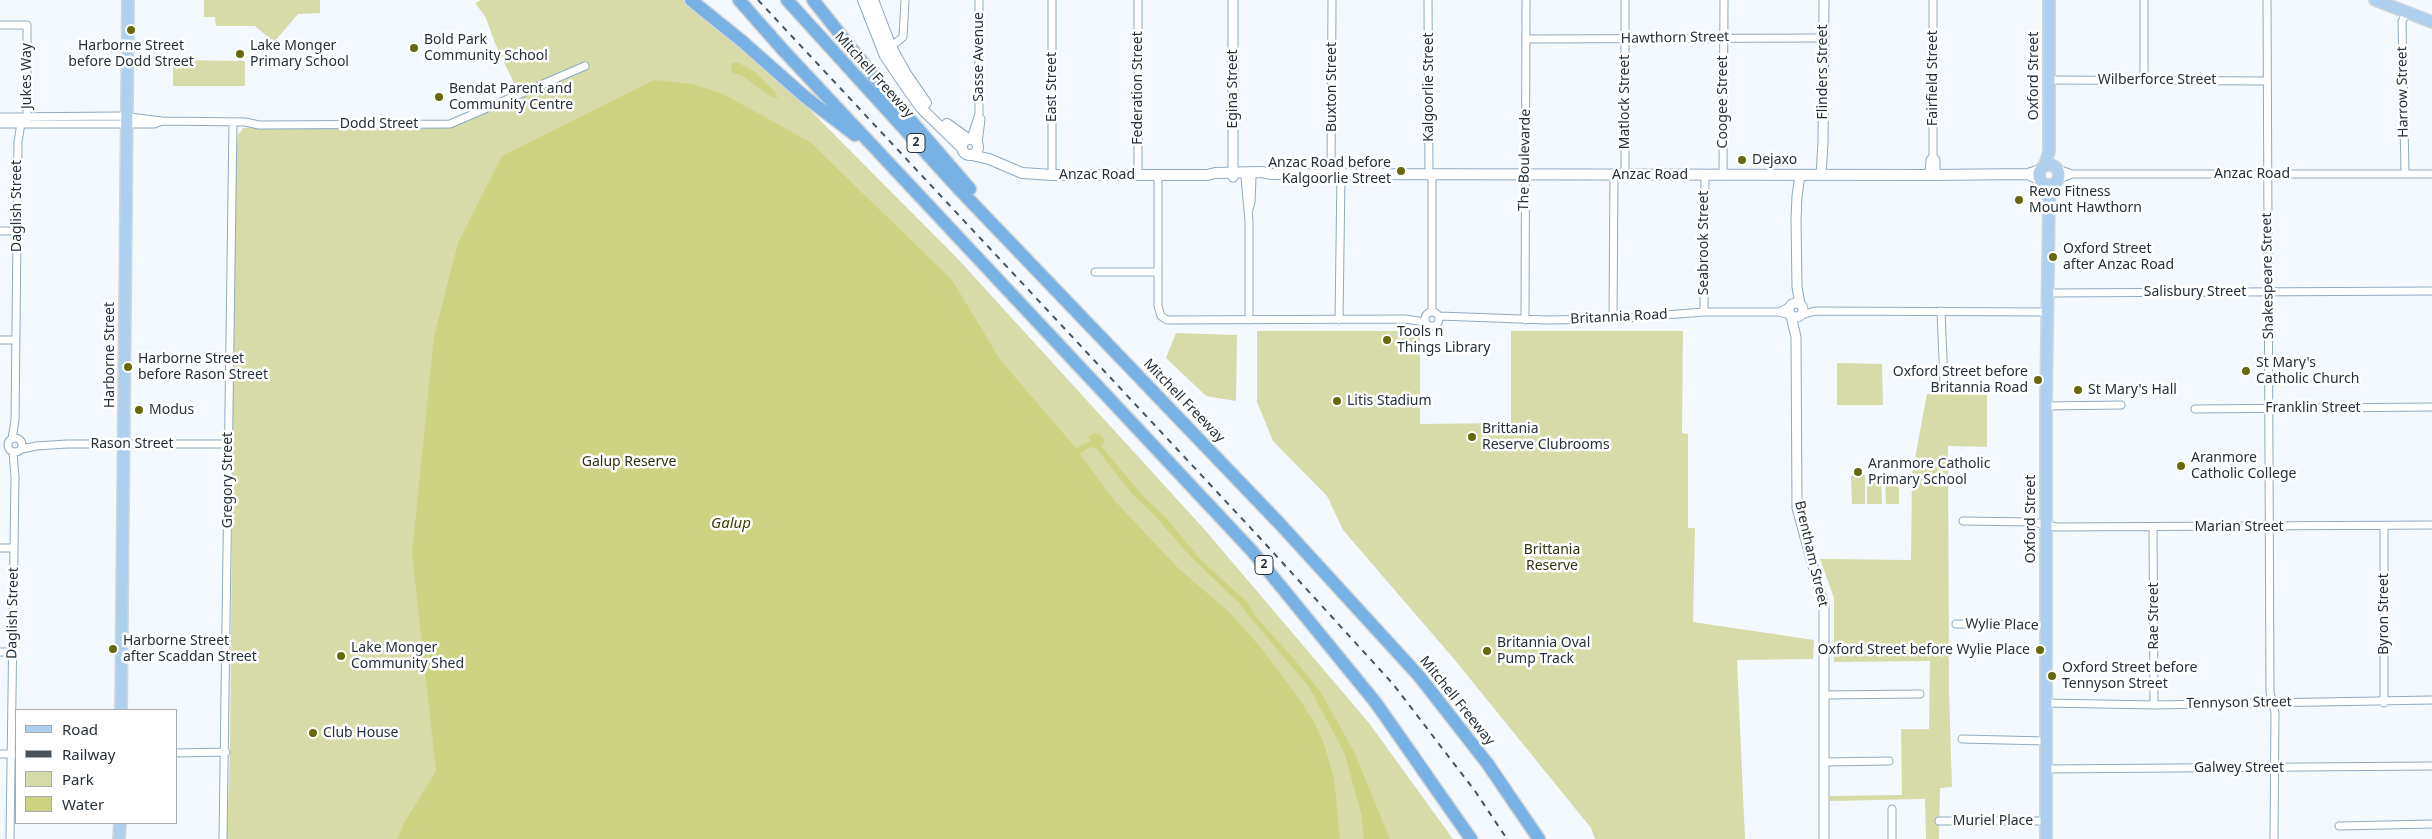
<!DOCTYPE html>
<html>
<head>
<meta charset="utf-8">
<style>
	body { margin:0 }
	#map { position:relative; width:2432px; height:839px; overflow:hidden; background:#f3f9fe; font-family:"Noto Sans",sans-serif }
	canvas { display:block }
	.legend { position:absolute; left:15px; top:709px; width:162px; height:115px; box-sizing:border-box; background:#fff; border:1px solid #a8acb0; margin:0; padding:6px 9px; list-style:none; font-size:15px; color:#25303a }
	.legend li { display:flex; align-items:center; gap:10px; height:25px }
	.legend b { width:25px; border:1px solid #a8acb0 }
</style>
</head>
<body>
<div id="map">
<canvas width="2432" height="839"></canvas>
<ul class="legend">
<li><b style="height:6px;background:#aed0ee"></b>Road</li>
<li><b style="height:6px;background:#49535c"></b>Railway</li>
<li><b style="height:14px;background:#d7dba8"></b>Park</li>
<li><b style="height:14px;background:#ced384"></b>Water</li>
</ul>
</div>
<script>
const ctx = document.querySelector('canvas').getContext('2d');
ctx.lineJoin = 'round';
function fill(path, color) { ctx.fillStyle = color; ctx.fill(path, 'evenodd'); }
const toPath = rows => new Path2D(rows.map(r => 'M' + r).join(''));
function trace(path, color, width, dash) { ctx.strokeStyle = color; ctx.lineWidth = width; ctx.lineCap = dash ? 'butt' : 'round'; ctx.setLineDash(dash || []); ctx.stroke(path); }
function label(font, color, halo, rows, align = 'center') {
  ctx.font = font + ' "Noto Sans",sans-serif'; ctx.lineWidth = 5; ctx.setLineDash([]); ctx.textBaseline = 'middle'; ctx.strokeStyle = halo; ctx.fillStyle = color; for (const [text, x, y, turn = 0] of rows) {
    ctx.save(); ctx.translate(x, y); ctx.rotate((+turn || 0) * Math.PI / 180); ctx.textAlign = isNaN(turn) ? turn : align; if (halo) ctx.strokeText(text, 0, 0); ctx.fillText(text, 0, 0); ctx.restore();
  }
}
const green = toPath([
	[204,0,320,0,320,13,298,14,274,42,255,26,216,26,215,17,204,17],
	[481,0,683,0,793,93,958,259,1205,530,1369,723,1453,839,227,839,230,752,235,166,238,135,243,128,450,127,521,98,495,43,485,16,475,3],
	[173,60,245,61,245,86,173,86],
	[1257,331,1414,331,1420,337,1420,424,1511,423,1511,331,1683,331,1682,433,1688,434,1688,528,1695,528,1693,622,1814,640,1813,659,1737,660,1745,839,1595,839,1591,828,1454,659,1343,530,1327,496,1273,441,1257,402],
	[1176,333,1237,335,1236,401,1206,396,1166,358],
	[1837,363,1882,364,1883,405,1837,405],
	[1927,394,1987,395,1987,447,1948,446,1949,690,1952,787,1940,788,1939,839,1926,839,1925,799,1830,801,1830,796,1902,795,1901,729,1929,729,1930,661,1834,662,1834,598,1820,559,1911,560,1912,474],
	[1865,475,1865,504,1852,504,1851,476],
	[1867,475,1881,475,1882,504,1867,504],
	[1899,475,1899,504,1886,504,1885,476]
]);
const water = toPath([
	[732,63,739,63,755,72,775,92,778,98,772,97,739,74,733,74,731,69],
	[654,80,693,84,723,94,810,142,952,280,1001,361,1062,432,1076,448,1091,441,1088,437,1094,433,1099,434,1105,440,1101,446,1143,496,1166,518,1200,559,1248,603,1256,617,1294,659,1322,694,1354,752,1390,839,1364,839,1361,813,1344,752,1309,687,1248,615,1242,606,1190,556,1157,518,1132,494,1096,448,1089,447,1080,454,1114,500,1178,568,1229,612,1262,649,1298,697,1314,722,1324,744,1334,778,1340,839,397,839,404,823,436,771,412,554,434,336,458,243,502,156]
]);
const minor = toPath([
	[1052,0,1052,175],
	[1428,0,1429,174],
	[1933,0,1933,156,1936,160,1936,175],
	[2267,0,2270,692,2275,713,2274,839],
	[0,25,27,25,27,121],
	[1526,39,1824,38],
	[888,49,903,37,905,0],
	[2048,80,2266,81],
	[2144,80,2144,0],
	[0,117,121,116,162,121,245,122,259,125,450,124,585,66],
	[0,124,154,124,162,121],
	[971,138,979,114,979,0],
	[978,144,981,119],
	[2058,169,2072,174,2432,174],
	[2405,173,2402,22,2406,12],
	[1331,174,1332,0],
	[1432,174,1432,312],
	[1723,174,1724,0],
	[1138,175,1138,0],
	[1158,175,1158,306,1161,316,1167,320,1405,319,1425,322],
	[1625,175,1625,0],
	[1929,175,1930,160,1933,156],
	[1245,177,1249,221,1249,320],
	[2059,179,2072,174],
	[1249,210,1251,202,1252,177],
	[0,231,17,231],
	[1095,272,1158,272],
	[2048,293,2432,291],
	[1941,311,1944,383],
	'1425 319a7 7 0 1 1 14 0a7 7 0 1 1-14 0Z',
	[1704,312,1705,175],
	[1779,312,1789,307],
	[1802,315,1815,311,2048,312],
	[1439,316,1547,320,1613,319,1704,312,1779,312,1790,315],
	[1613,319,1614,175],
	[1339,320,1341,174],
	[1525,320,1526,0],
	[0,340,16,340],
	[2046,406,2121,405],
	[2195,409,2432,407],
	'8 445a7 7 0 1 1 14 0a7 7 0 1 1-14 0Z',
	[12,439,15,420,18,142,22,117],
	[22,449,36,446,67,444,228,444],
	[1963,521,2033,522,2056,527,2432,525],
	[2384,526,2384,703],
	[2153,527,2154,705],
	[0,548,14,548],
	[1956,624,2048,625],
	[0,652,13,652],
	[1824,695,1920,694],
	[2046,703,2154,705,2432,700],
	[1962,739,2046,741],
	[176,753,226,752],
	[0,754,16,754],
	[1824,762,1889,761],
	[2046,769,2432,766],
	[1892,809,1892,839],
	[1939,821,2046,821],
	[2339,826,2432,824],
	[10,839,15,477,13,452],
	[223,839,233,122]
]);
const tertiary = toPath([
	[1821,175,1823,143,1824,0],
	[1233,177,1233,0],
	'1789 310a7 7 0 1 1 14 0a7 7 0 1 1-14 0Z',
	[1800,304,1797,287,1796,220,1797,196,1800,175],
	[1791,316,1796,337,1797,508,1824,606,1824,839]
]);
const secondary = toPath([
	[863,0,885,56,906,87,922,109,961,147],
	[873,0,891,47,906,74,926,103],
	[947,124,968,139],
	'962 147a8 8 0 1 1 16 0a8 8 0 1 1-16 0Z',
	[972,155,989,159,1022,173,1052,175,1207,175,1215,173,1261,172,1272,174,1929,175,2028,174,2040,170],
	[2028,174,2040,180]
]);
const primary = toPath([
	[2375,0,2432,22],
	'2039 175a10 10 0 1 1 20 0a10 10 0 1 1-20 0Z',
	[2045,165,2049,151,2049,0],
	[121,710,128,0],
	[119,839,120,823],
	[2046,839,2046,406,2049,199,2053,184]
]);
const motorway = toPath([
	[691,0,743,42,804,96,855,135],
	[739,0,783,50,1252,551,1376,703,1471,839],
	[787,0,957,187,1280,524,1419,676,1487,763,1539,839],
	[813,0,887,93,970,189]
]);
const rail = toPath([
	[758,0,1260,538,1393,684,1475,791,1507,839]
]);
const markers = [
	[131,30,5,"#676908"],
	[414,48,5,"#676908"],
	[240,54,5,"#676908"],
	[439,97,5,"#676908"],
	[1742,160,5,"#676908"],
	[1401,171,5,"#676908"],
	[2019,200,5,"#676908"],
	[2053,257,5,"#676908"],
	[1387,340,5,"#676908"],
	[128,367,5,"#676908"],
	[2246,371,5,"#676908"],
	[2038,380,5,"#676908"],
	[2078,390,5,"#676908"],
	[1337,401,5,"#676908"],
	[139,410,5,"#676908"],
	[1472,437,5,"#676908"],
	[2181,466,5,"#676908"],
	[1858,472,5,"#676908"],
	[113,649,5,"#676908"],
	[2040,650,5,"#676908"],
	[1487,651,5,"#676908"],
	[341,656,5,"#676908"],
	[2052,676,5,"#676908"],
	[313,733,5,"#676908"]
];
const shields = [
	[916,143,18],
	[1264,565,18]
];
const shieldNames = [
	["2",916,143],
	["2",1264,565]
];
const streetNames = [
	["Hawthorn Street",1675,38,-1],
	["Sasse Avenue",979,57,-90],
	["Flinders Street",1823,72,-90],
	["Mitchell Freeway",874,75,48],
	["Jukes Way",27,76,-90],
	["Oxford Street",2034,76,-90],
	["Fairfield Street",1933,78,-90],
	["Wilberforce Street",2157,80],
	["East Street",1052,87,-90],
	["Buxton Street",1332,87,-90],
	["Kalgoorlie Street",1429,87,-90],
	["Federation Street",1138,88,-90],
	["Egina Street",1233,89,-90],
	["Harrow Street",2403,92,-91],
	["Matlock Street",1625,102,-90],
	["Coogee Street",1723,102,-90],
	["Dodd Street",379,124],
	["The Boulevarde",1525,160,-89],
	["Anzac Road",2252,174],
	["Anzac Road",1097,175],
	["Anzac Road",1650,175],
	["Daglish Street",17,206,-90],
	["Seabrook Street",1704,243,-90],
	["Shakespeare Street",2268,276,-91],
	["Salisbury Street",2195,292],
	["Britannia Road",1619,317,-3],
	["Harborne Street",110,355,-90],
	["Mitchell Freeway",1184,401,46],
	["Franklin Street",2313,408],
	["Rason Street",132,444],
	["Gregory Street",228,480,-90],
	["Oxford Street",2031,519,-90],
	["Marian Street",2239,527],
	["Brentham Street",1811,554,77],
	["Daglish Street",13,613,-89],
	["Byron Street",2384,614,-90],
	["Rae Street",2154,616,-90],
	["Wylie Place",2002,625,1],
	["Mitchell Freeway",1457,701,51],
	["Tennyson Street",2239,703,-1],
	["Galwey Street",2239,768],
	["Muriel Place",1993,821]
];
const poiNames = [
	["Bold Park",424,40],
	["Community School",424,56],
	["Harborne Street",131,46,"center"],
	["before Dodd Street",131,62,"center"],
	["Lake Monger",250,46],
	["Primary School",250,62],
	["Bendat Parent and",449,89],
	["Community Centre",449,105],
	["Dejaxo",1752,160],
	["Anzac Road before",1391,163,"right"],
	["Kalgoorlie Street",1391,179,"right"],
	["Revo Fitness",2029,192],
	["Mount Hawthorn",2029,208],
	["Oxford Street",2063,249],
	["after Anzac Road",2063,265],
	["Tools n",1397,332],
	["Things Library",1397,348],
	["Harborne Street",138,359],
	["before Rason Street",138,375],
	["St Mary's",2256,363],
	["Catholic Church",2256,379],
	["Oxford Street before",2028,372,"right"],
	["Britannia Road",2028,388,"right"],
	["St Mary's Hall",2088,390],
	["Litis Stadium",1347,401],
	["Modus",149,410],
	["Brittania",1482,429],
	["Reserve Clubrooms",1482,445],
	["Aranmore",2191,458],
	["Catholic College",2191,474],
	["Aranmore Catholic",1868,464],
	["Primary School",1868,480],
	["Harborne Street",123,641],
	["after Scaddan Street",123,657],
	["Britannia Oval",1497,643],
	["Pump Track",1497,659],
	["Lake Monger",351,648],
	["Community Shed",351,664],
	["Oxford Street before Wylie Place",2030,650,"right"],
	["Oxford Street before",2062,668],
	["Tennyson Street",2062,684],
	["Club House",323,733]
];
const parkNames = [
	["Galup Reserve",629,462],
	["Brittania",1552,550],
	["Reserve",1552,566]
];
const waterNames = [
	["Galup",731,524]
];
fill(green, '#d7dba8');
fill(water, '#ced384');
trace(minor, '#8eaac2', 9);
trace(tertiary, '#8eaac2', 11);
trace(secondary, '#8eaac2', 12);
trace(primary, '#d3d6d8', 14);
trace(motorway, '#d3d6d8', 15);
trace(minor, '#fff', 7);
trace(tertiary, '#fff', 9);
trace(secondary, '#fff', 10);
trace(primary, '#aed0ee', 11);
trace(motorway, '#78b1e3', 12);
trace(rail, '#49535c', 2, [6, 6]);
for (const [x, y, r, color] of markers) { const dot = new Path2D(); dot.arc(x, y, r, 0, 2 * Math.PI); ctx.fillStyle = color; ctx.fill(dot); trace(dot, '#fff', 2); }
for (const [x, y, w] of shields) { const box = new Path2D(); box.roundRect(x - w / 2, y - 9.5, w, 19, 4); ctx.fillStyle = '#fff'; ctx.fill(box); trace(box, '#25303a', 1); }
label('bold 12px', '#25303a', null, shieldNames);
label('14px', '#25303a', '#fff', streetNames);
label('14px', '#25303a', '#fff', poiNames, 'left');
label('14px', '#30320f', '#fff', parkNames);
label('italic 15px', '#404101', '#fff', waterNames);
</script>
</body>
</html>
